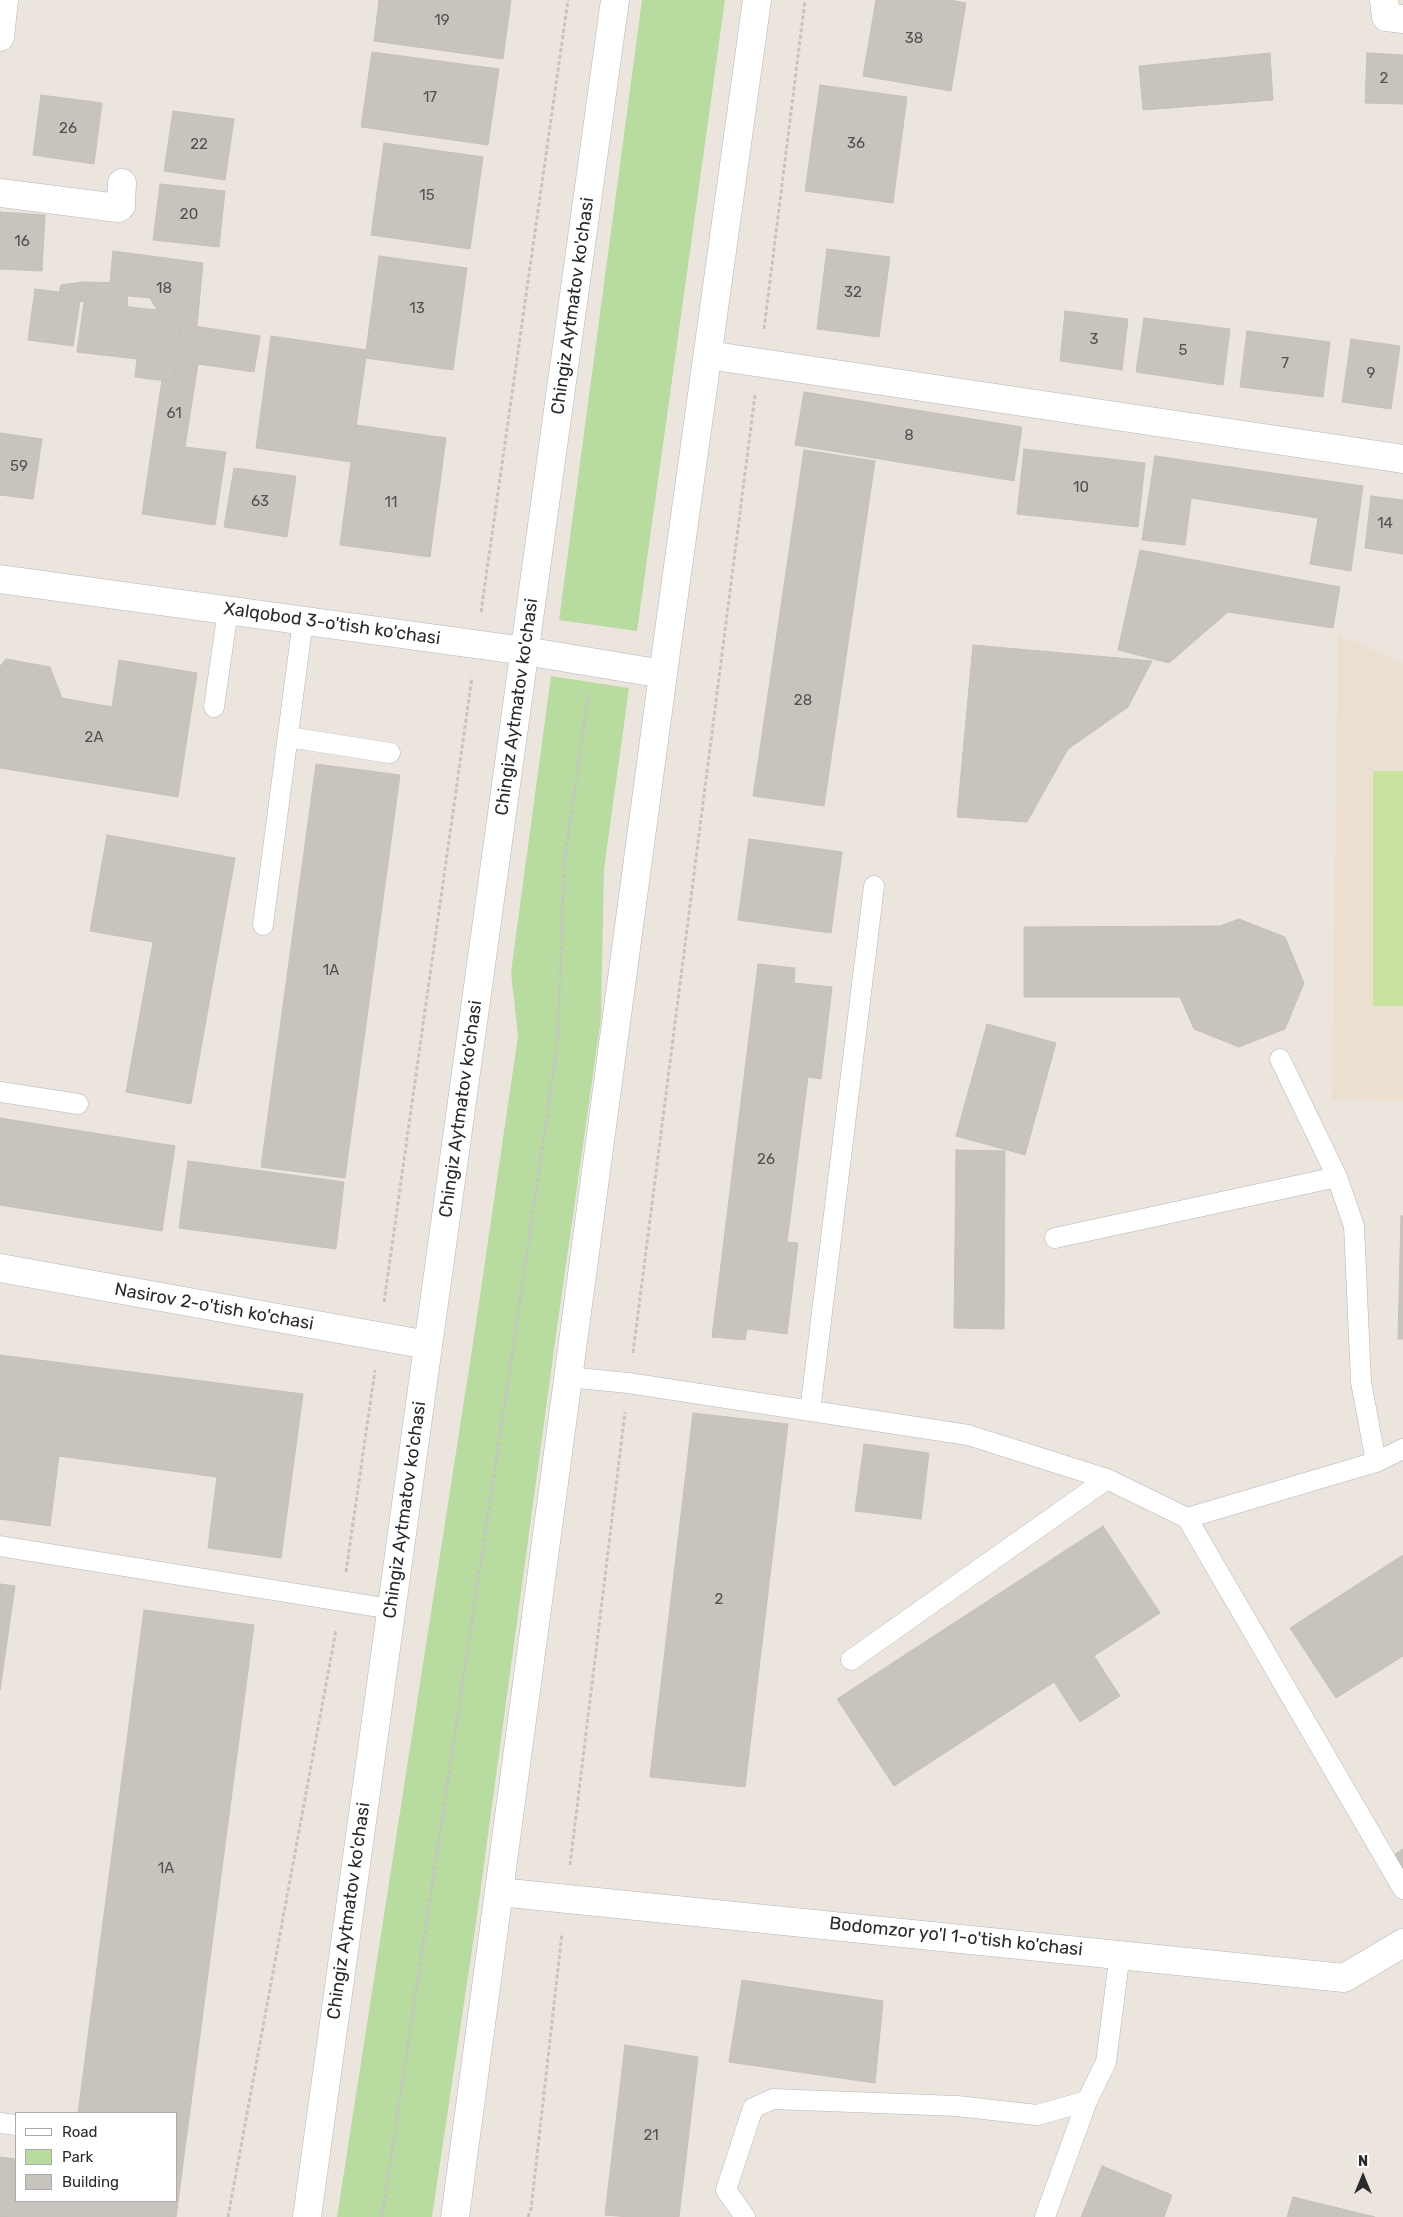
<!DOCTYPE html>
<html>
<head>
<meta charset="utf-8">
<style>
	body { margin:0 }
	#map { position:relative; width:1403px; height:2217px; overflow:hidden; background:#ebe5de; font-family:Rubik,sans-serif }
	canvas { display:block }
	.legend { position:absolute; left:15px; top:2112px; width:162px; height:90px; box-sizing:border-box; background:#fff; border:1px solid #aaa; margin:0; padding:6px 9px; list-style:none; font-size:15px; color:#2b2b2b }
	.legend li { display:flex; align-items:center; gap:10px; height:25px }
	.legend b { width:25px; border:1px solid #aaa }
	.north { position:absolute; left:1338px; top:2152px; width:50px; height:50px; -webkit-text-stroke:4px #fff; paint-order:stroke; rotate:0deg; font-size:14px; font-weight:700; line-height:20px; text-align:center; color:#2b2b2b }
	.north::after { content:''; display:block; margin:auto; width:18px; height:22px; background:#2b2b2b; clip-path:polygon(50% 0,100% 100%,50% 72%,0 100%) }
</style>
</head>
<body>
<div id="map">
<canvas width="1403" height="2217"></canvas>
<ul class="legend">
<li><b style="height:6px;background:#fff"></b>Road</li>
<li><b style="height:14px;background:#b8dca0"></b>Park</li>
<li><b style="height:14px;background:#c7c3bd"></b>Building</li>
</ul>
<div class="north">N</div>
</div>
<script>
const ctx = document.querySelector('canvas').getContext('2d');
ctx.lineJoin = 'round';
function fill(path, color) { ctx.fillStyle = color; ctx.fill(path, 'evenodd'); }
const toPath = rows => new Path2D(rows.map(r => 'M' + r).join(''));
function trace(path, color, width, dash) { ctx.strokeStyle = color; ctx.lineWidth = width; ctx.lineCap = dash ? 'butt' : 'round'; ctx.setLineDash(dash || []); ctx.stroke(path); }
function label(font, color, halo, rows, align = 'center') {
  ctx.font = font + ' Rubik,sans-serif'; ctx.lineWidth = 4.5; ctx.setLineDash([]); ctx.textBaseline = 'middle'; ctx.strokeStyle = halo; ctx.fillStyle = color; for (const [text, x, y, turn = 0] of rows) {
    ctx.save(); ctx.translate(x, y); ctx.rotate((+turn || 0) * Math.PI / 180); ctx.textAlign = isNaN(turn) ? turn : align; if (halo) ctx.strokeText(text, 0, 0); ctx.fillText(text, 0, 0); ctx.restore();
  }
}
const education = toPath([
	[1338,635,1403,663,1403,1101,1332,1100]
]);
const green = toPath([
	[642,0,725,0,637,631,559,620],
	[551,676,629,688,604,869,601,1018,555,1342,477,1916,432,2217,337,2217,475,1330,518,1036,511,972]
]);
const pitch = toPath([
	[1373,771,1403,771,1403,1006,1373,1006]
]);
const building = toPath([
	[379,0,511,0,503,59,374,41,379,0],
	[876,0,950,0,966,3,951,91,863,76,876,0],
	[372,52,499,69,488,145,361,127,372,52],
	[1270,53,1273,100,1143,110,1139,66,1270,53],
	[1367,53,1403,55,1403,104,1365,103,1367,53],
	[820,85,907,97,893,203,805,191,820,85],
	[41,95,102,103,94,164,33,155,41,95],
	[173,111,234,119,225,180,164,171,173,111],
	[384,143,483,157,470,249,371,235,384,143],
	[160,184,225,191,219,247,153,240,160,184],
	[0,212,45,215,42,271,0,269,0,212],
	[827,249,890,257,879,337,817,329,827,249],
	[113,251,203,263,197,326,181,324,182,315,157,310,150,298,128,296,128,283,110,282,113,251],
	[379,256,467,268,453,370,365,358,379,256],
	[84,282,128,283,127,307,80,301,81,295,59,292,61,285,84,282],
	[35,289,81,295,73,346,28,340,35,289],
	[84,302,157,310,182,315,174,382,135,377,137,359,77,352,84,302],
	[1065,311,1128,319,1122,370,1060,361,1065,311],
	[1144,318,1230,329,1223,385,1136,372,1144,318],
	[181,324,260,336,254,372,198,364,185,447,226,452,215,525,142,514,162,380,174,382,181,324],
	[1247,331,1330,342,1323,397,1240,387,1247,331],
	[271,336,367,350,351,462,256,448,271,336],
	[1351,339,1400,346,1391,409,1342,402,1351,339],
	[804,392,1022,427,1014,481,795,445,804,392],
	[356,425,446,438,430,557,340,545,356,425],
	[0,433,42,439,33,499,0,495,0,433],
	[1024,449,1145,463,1138,527,1017,514,1024,449],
	[804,450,875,461,824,806,753,796,804,450],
	[1155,456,1363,486,1351,571,1310,564,1318,518,1191,498,1185,545,1142,540,1155,456],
	[234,468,296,476,287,537,224,527,234,468],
	[1371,496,1403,500,1403,554,1365,548,1371,496],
	[1140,550,1340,587,1333,628,1228,612,1169,663,1118,650,1140,550],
	[973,645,1152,661,1128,707,1068,749,1027,822,957,817,973,645],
	[6,659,50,667,62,698,112,707,119,660,197,673,178,797,0,768,0,666,6,659],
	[316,764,400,775,345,1178,261,1167,316,764],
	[107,835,235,858,191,1104,126,1092,153,942,90,931,107,835],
	[749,839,842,852,831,933,738,920,749,839],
	[1239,919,1285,937,1304,983,1285,1029,1239,1047,1194,1029,1180,997,1024,997,1024,927,1220,926,1239,919],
	[758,964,795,968,794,983,832,987,821,1079,808,1077,787,1242,798,1243,787,1334,747,1329,745,1340,712,1337,758,964],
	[987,1024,1056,1043,1025,1155,956,1136,987,1024],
	[0,1118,175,1146,162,1231,0,1205,0,1118],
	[956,1150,1005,1151,1004,1329,954,1328,956,1150],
	[188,1161,344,1182,336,1249,179,1228,188,1161],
	[1401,1216,1403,1216,1403,1339,1398,1339,1401,1216],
	[0,1355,303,1394,281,1558,208,1548,217,1477,59,1456,50,1526,0,1519,0,1355],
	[693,1413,788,1424,745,1787,650,1777,693,1413],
	[864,1444,929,1453,921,1519,855,1511,864,1444],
	[1103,1526,1160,1613,1094,1656,1120,1696,1080,1722,1054,1682,894,1786,837,1699,1103,1526],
	[1403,1555,1403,1656,1336,1698,1290,1628,1403,1555],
	[0,1584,15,1586,0,1690,0,1584],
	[144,1610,254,1625,176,2217,0,2217,0,2157,16,2159,16,2201,176,2201,176,2113,78,2113,144,1610],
	[1403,1849,1403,1869,1394,1855,1403,1849],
	[742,1980,883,2001,875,2083,729,2062,742,1980],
	[625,2045,698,2057,679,2217,630,2217,605,2215,625,2045],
	[1102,2166,1172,2195,1164,2217,1081,2217,1102,2166],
	[1293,2197,1375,2217,1287,2217,1293,2197]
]);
const path = toPath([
	[764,329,805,0],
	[481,612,568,0],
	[384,1302,472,677],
	[633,1353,755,395],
	[346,1572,375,1370],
	[570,1865,625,1412],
	[228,2217,336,1630],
	[382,2217,515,1335,558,1039,564,865,588,695],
	[528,2217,531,2209,562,1933]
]);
const lane = toPath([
	[214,707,228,610],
	[288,737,390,753],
	[263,925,303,620],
	[1280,1059,1337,1177],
	[0,1092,78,1104],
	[1055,1238,1337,1177,1354,1226,1361,1382,1376,1462],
	[568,1377,628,1383,968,1435,1107,1479,1187,1518,1376,1462,1403,1449],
	[810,1411,874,886],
	[1187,1518,1403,1889],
	[0,1546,391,1609],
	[851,1660,1107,1479],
	[0,2123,16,2125],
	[745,2217,726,2190,753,2108,773,2099,957,2106,1037,2115,1087,2101,1106,2062,1120,1953],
	[1045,2217,1087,2101]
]);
const street = toPath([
	[1384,0,1386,17,1403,19],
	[0,37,4,0],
	[0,193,118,208,121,206,122,183],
	[708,355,1403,459],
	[0,579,525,651],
	[0,1268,428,1345],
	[499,1892,1344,1978,1403,1943]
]);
const secondary = toPath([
	[525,651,663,674],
	[307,2217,615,0],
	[455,2217,663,674,757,0]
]);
const numberNames = [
	["19",442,21],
	["38",914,39],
	["2",1384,79],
	["17",430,98],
	["26",68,129],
	["36",856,144],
	["22",199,145],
	["15",427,196],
	["20",189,215],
	["16",22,242],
	["18",164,289],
	["32",853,293],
	["13",417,309],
	["3",1094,340],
	["5",1183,351],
	["7",1285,364],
	["9",1371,374],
	["61",174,414],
	["8",909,436],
	["59",19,467],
	["10",1081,488],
	["63",260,502],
	["11",391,503],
	["14",1385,524],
	["28",803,701],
	["2А",94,738],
	["1A",331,971],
	["26",766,1160],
	["2",719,1600],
	["1A",166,1869],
	["21",651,2136]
];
const streetNames = [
	["Chingiz Aytmatov ko'chasi",573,306,-82],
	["Xalqobod 3-o'tish ko'chasi",332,624,8],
	["Chingiz Aytmatov ko'chasi",517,707,-82],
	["Chingiz Aytmatov ko'chasi",461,1109,-82],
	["Nasirov 2-o'tish ko'chasi",214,1307,10],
	["Chingiz Aytmatov ko'chasi",405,1510,-82],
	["Chingiz Aytmatov ko'chasi",349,1911,-82],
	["Bodomzor yo'l 1-o'tish ko'chasi",956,1937,6]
];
fill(education, '#ebe0cf');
fill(green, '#b8dca0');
fill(pitch, '#c9e29d');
fill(building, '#c7c3bd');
trace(building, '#c6c0b8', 1);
trace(lane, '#b2b5bd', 21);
trace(street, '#b2b5bd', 29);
trace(secondary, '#b2b5bd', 29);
trace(path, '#c4c4c4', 3, [4, 2.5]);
trace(lane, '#fff', 20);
trace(street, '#fff', 28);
trace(secondary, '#fff', 28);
label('15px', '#525150', null, numberNames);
label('18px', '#2b2b2b', '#fff', streetNames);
</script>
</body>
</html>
